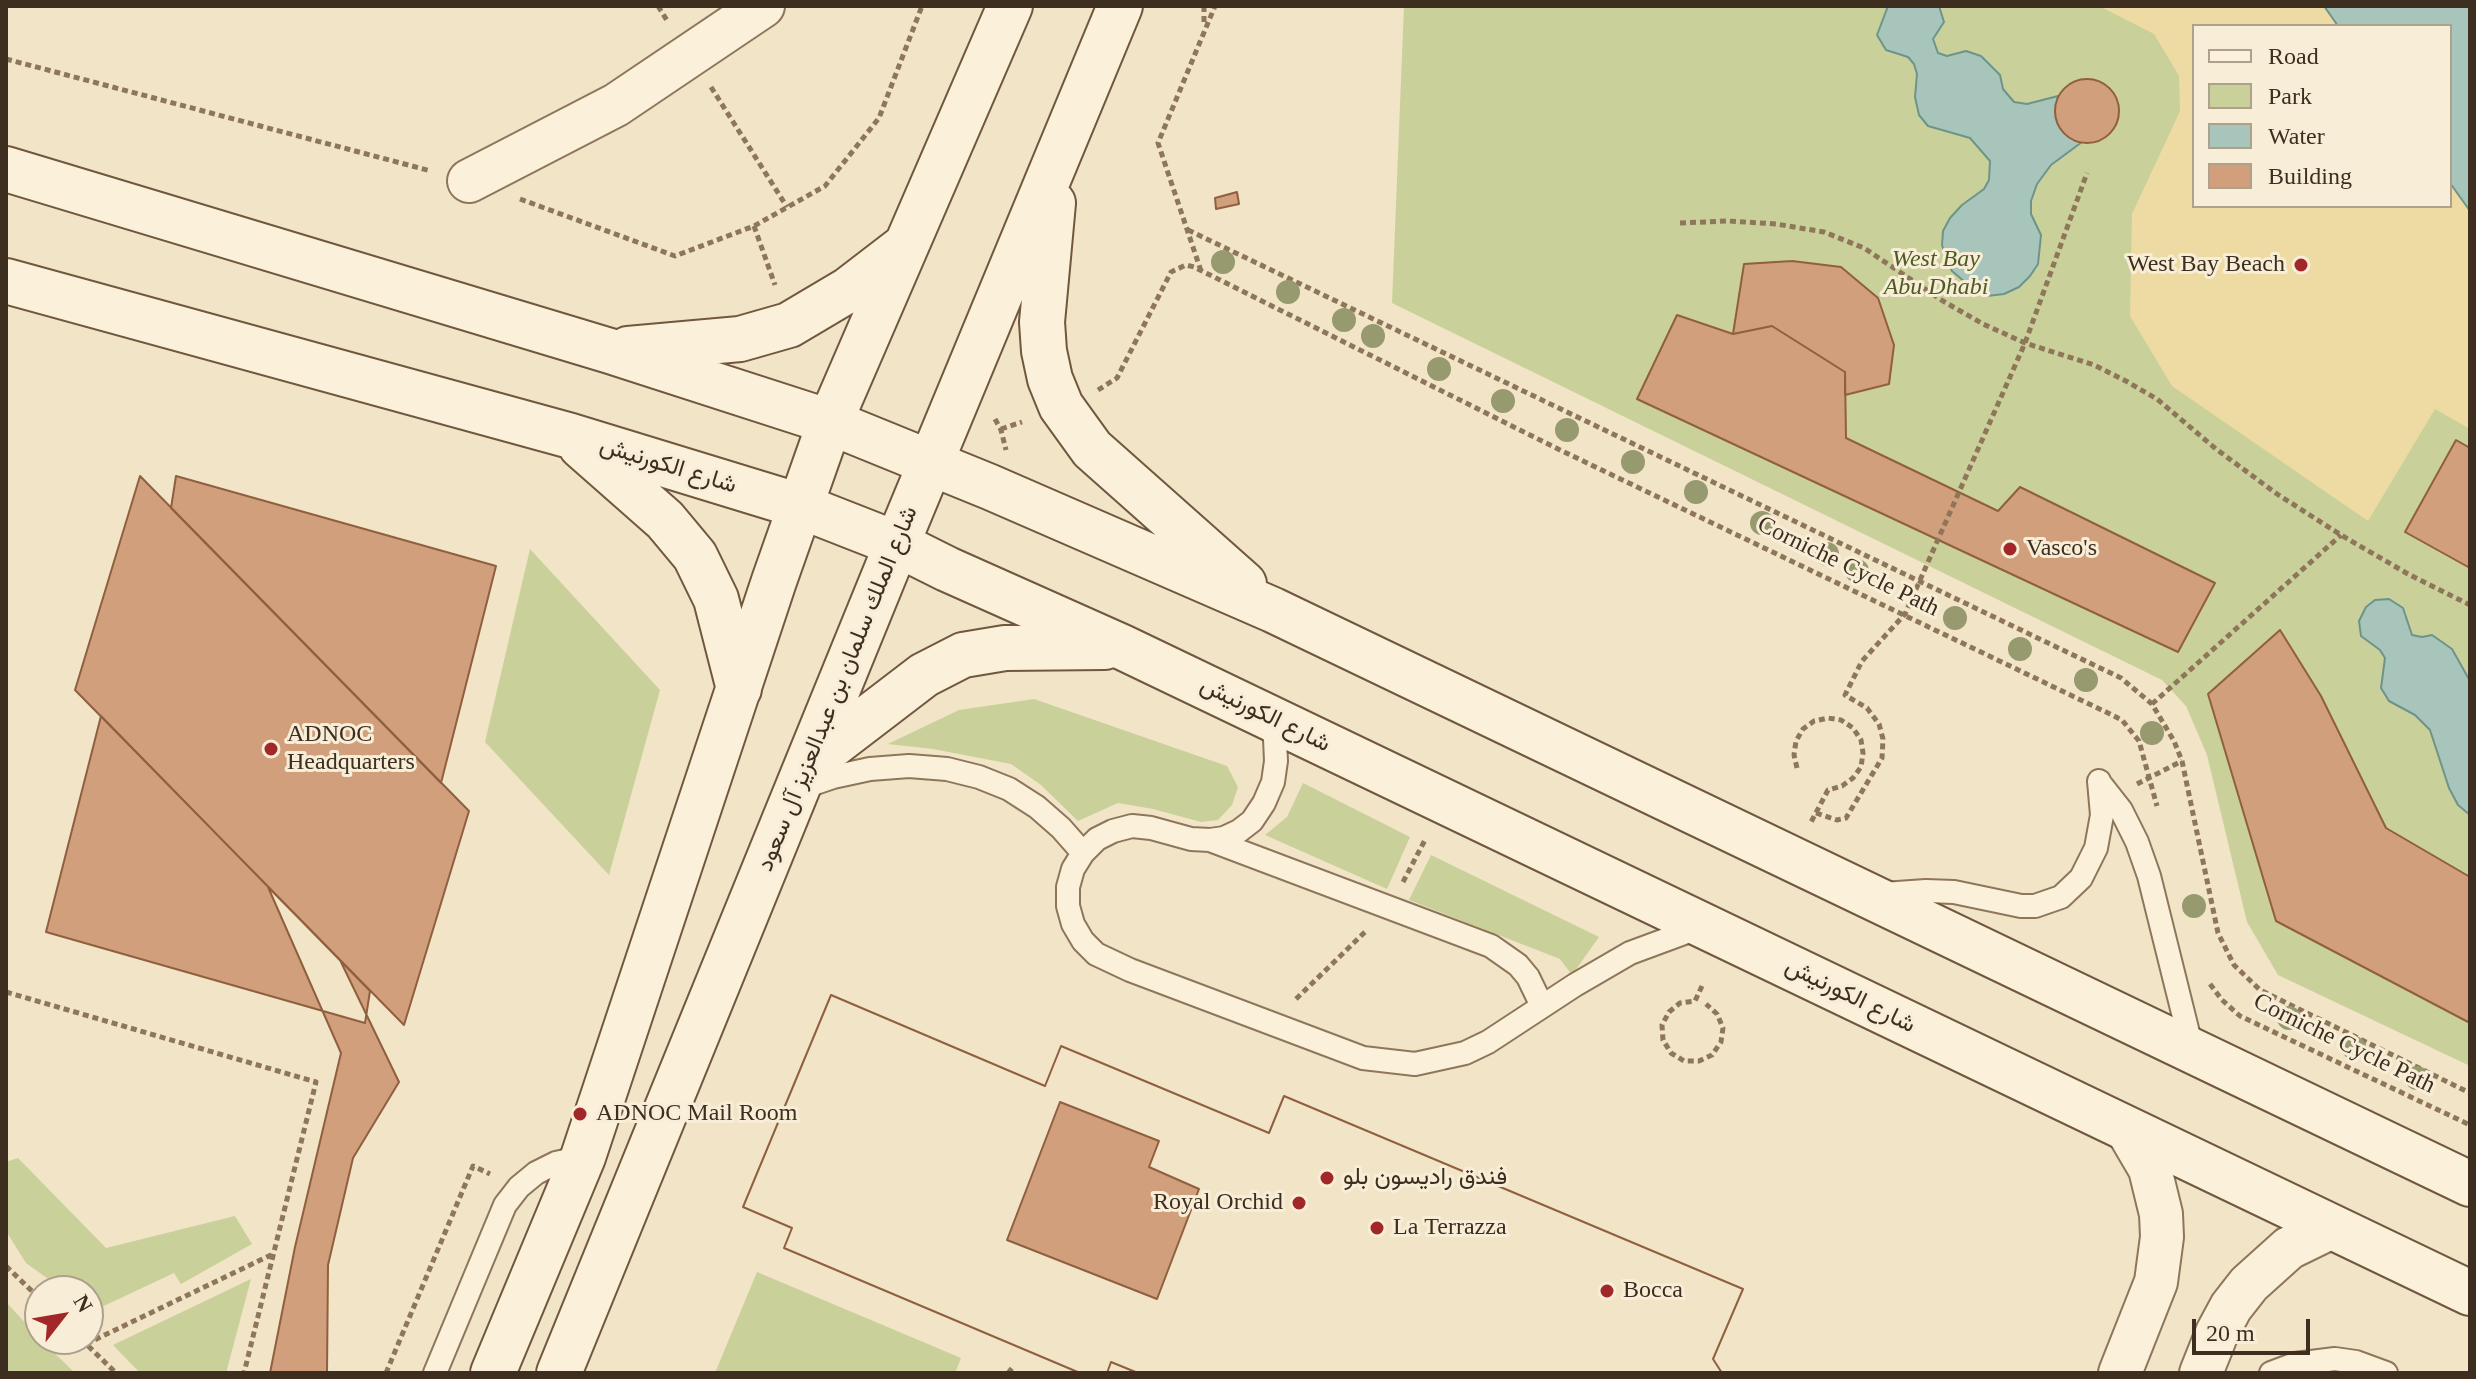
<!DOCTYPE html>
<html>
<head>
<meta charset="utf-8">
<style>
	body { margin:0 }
	#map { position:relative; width:2476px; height:1379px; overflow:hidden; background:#f1e4c7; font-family:"Times New Roman",serif }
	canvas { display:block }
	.frame { position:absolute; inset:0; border:8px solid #3d2e1f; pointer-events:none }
	.legend { position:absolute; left:2192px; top:24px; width:260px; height:184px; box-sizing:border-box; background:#f8eed7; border:2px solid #ada18d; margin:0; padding:10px 14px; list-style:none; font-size:24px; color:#3d2e1f }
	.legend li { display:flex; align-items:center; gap:16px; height:40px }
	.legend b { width:40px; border:2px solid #ada18d }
	.north { position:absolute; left:24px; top:1275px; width:80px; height:80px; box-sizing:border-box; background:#f8eed7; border:2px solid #ada18d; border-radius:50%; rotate:59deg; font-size:22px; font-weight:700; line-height:32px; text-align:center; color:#3d2e1f }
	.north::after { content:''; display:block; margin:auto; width:28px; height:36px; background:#a12728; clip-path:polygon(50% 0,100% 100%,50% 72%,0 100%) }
	.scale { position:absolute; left:2192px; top:1319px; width:118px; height:36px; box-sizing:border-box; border:4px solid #3d2e1f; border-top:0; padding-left:10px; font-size:24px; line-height:28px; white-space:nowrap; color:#3d2e1f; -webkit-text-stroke:6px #f8eed7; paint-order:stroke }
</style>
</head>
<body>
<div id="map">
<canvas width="2476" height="1379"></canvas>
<div class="frame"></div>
<ul class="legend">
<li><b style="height:10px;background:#fbf1db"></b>Road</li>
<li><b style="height:22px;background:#cad09a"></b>Park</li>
<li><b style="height:22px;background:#a8c5bc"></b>Water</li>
<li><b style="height:22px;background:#d19f7b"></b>Building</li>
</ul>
<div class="north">N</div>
<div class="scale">20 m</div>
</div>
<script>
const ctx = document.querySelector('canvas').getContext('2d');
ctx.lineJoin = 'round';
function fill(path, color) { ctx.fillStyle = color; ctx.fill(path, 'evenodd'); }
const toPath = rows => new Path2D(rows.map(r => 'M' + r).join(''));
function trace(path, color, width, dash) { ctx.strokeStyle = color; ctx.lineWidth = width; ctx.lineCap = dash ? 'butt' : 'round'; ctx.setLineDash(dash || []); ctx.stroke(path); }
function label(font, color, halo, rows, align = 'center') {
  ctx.font = font + ' "Times New Roman",Vazirmatn,serif'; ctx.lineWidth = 6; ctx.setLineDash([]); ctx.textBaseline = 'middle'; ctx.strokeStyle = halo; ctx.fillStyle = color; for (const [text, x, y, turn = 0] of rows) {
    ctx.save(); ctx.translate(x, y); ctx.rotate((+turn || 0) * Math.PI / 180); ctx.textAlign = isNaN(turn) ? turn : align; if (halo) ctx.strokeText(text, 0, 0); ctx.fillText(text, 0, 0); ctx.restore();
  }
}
const green = toPath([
	[1404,6,2324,6,2338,26,2194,26,2194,206,2450,206,2450,183,2470,211,2470,1066,2278,975,2247,922,2207,755,2186,706,2162,680,1392,303],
	[530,549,660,690,609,875,485,742],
	[1034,699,1227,766,1238,787,1232,805,1218,820,1201,822,1153,809,1118,803,1078,821,1041,785,1011,764,933,749,888,744,959,710],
	[1303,783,1410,837,1387,889,1265,835,1287,817],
	[1431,855,1599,937,1572,975,1560,959,1409,900],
	[18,1158,106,1248,235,1216,252,1244,181,1284,174,1273,93,1311,88,1307,88,1291,65,1291,26,1263,6,1231,6,1162],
	[757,1272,961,1358,955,1373,715,1373],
	[251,1279,226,1373,140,1373,113,1345],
	[6,1302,40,1339,75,1373,6,1373]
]);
const sand = toPath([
	[2099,6,2324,6,2338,26,2194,26,2194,206,2450,206,2450,183,2470,211,2470,429,2435,409,2368,521,2172,386,2130,316,2132,214,2180,111,2179,76,2154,34]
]);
const water = toPath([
	[1888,6,1939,6,1944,22,1933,39,1938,53,1947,56,1966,51,1981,56,2000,75,2003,89,2014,102,2027,104,2058,96,2056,116,2059,125,2066,134,2082,142,2051,165,2037,184,2031,201,2031,214,2041,235,2038,264,2030,276,2019,287,2004,294,1987,296,1973,289,1952,271,1946,258,1942,245,1943,231,1950,218,1962,205,1984,189,1989,180,1990,161,1970,138,1928,126,1919,115,1915,97,1917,74,1914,64,1908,57,1886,50,1877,35,1888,6],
	[2324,6,2470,6,2470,211,2450,183,2450,26,2338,26,2324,6],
	[2389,599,2403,608,2412,635,2422,637,2432,635,2452,649,2470,681,2470,815,2458,805,2449,788,2430,730,2415,715,2389,701,2381,688,2385,658,2380,650,2361,636,2359,621,2366,607,2375,600,2389,599]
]);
const building = toPath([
	'2055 111a32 32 0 1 1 64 0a32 32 0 1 1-64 0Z',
	[1237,192,1239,204,1216,209,1215,198,1237,192],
	[1792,261,1841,267,1878,298,1894,345,1889,384,1845,395,1845,372,1772,326,1733,334,1744,264,1792,261],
	[1677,315,1733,334,1772,326,1845,372,1846,438,1998,511,2020,487,2215,583,2178,652,1637,399,1677,315],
	[2456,440,2470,448,2470,568,2405,532,2456,440],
	[140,476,469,811,404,1025,75,690,140,476],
	[176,476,496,566,441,783,171,508,176,476],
	[2280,630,2321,696,2386,828,2470,877,2470,1023,2276,921,2208,694,2280,630],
	[101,716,370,991,365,1023,46,932,101,716],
	[268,887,340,960,399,1082,353,1158,328,1265,327,1373,270,1373,295,1247,341,1053,268,887],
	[831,995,1045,1086,1061,1046,1269,1133,1284,1096,1743,1289,1713,1359,1722,1373,1138,1373,1111,1362,1107,1373,1080,1373,784,1248,792,1228,743,1207,831,995],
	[1060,1102,1159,1141,1149,1167,1199,1189,1157,1299,1007,1240,1060,1102],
	[831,995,1045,1086,1061,1046,1269,1133,1284,1096,1743,1289,1713,1359,1722,1373,1138,1373,1111,1362,1107,1373,1080,1373,784,1248,792,1228,743,1207,831,995]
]);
const path = toPath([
	[658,6,668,22],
	[1204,6,1204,25],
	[6,59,431,171],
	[711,87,787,207],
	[520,199,675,256,754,226,825,186,879,118,922,6],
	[1680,223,1728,221,1776,224,1824,232,1864,248,1943,301,1983,324,2025,343,2094,365,2126,381,2157,399,2216,449,2277,494,2341,535,2408,574,2470,605],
	[754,226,775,285],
	[1188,230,2121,678,2152,704,2174,741,2182,761,2218,933,2234,965,2260,990,2470,1093],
	[1201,271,1158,143,1215,6],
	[1098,390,1117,378,1171,272,1186,265,1194,267,1558,449,2110,714,2122,720,2139,741,2157,806],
	[995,419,1001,430,1006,450],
	[1001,429,1022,422],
	[2152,704,2341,535],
	[1797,768,1794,755,1796,741,1803,729,1814,721,1828,718,1841,720,1853,728,1861,740,1863,753,1861,767,1853,778,1842,786,1828,790,1810,824],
	[2137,784,2182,761],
	[1816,813,1837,820,1846,818,1882,758,1883,739,1879,724,1867,708,1845,695,1862,661,1905,614,2025,343,2087,173],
	[1403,882,1426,838],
	[2210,984,2222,1000,2240,1016,2470,1125],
	[1702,986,1695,1001,1680,1003,1669,1012,1662,1025,1663,1040,1671,1053,1684,1061,1699,1061,1712,1055,1721,1042,1723,1028,1717,1014,1706,1004],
	[6,992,316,1082,244,1373],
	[1296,999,1366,931],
	[6,1266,40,1299],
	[81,1339,116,1373],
	[86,1344,275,1253],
	[386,1373,473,1166,490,1174],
	[1008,1373,1013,1367]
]);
const lane = toPath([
	[1269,718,1275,739,1276,761,1273,782,1264,803,1252,821,1239,831,1224,838,1210,840,1191,839,1151,828,1132,826,1113,831,1097,839,1083,853,1073,869,1068,887,1068,906,1073,924,1083,941,1096,954,1130,970,1363,1058,1415,1064,1465,1053,1488,1042,1575,985,1630,953,1703,926],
	[2099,782,2121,810,2137,842,2149,876,2192,1049],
	[798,789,833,777,870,769,909,766,947,769,979,777,1009,789,1037,807,1061,828,1083,853],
	[1210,840,1491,946,1518,965,1528,977,1542,1006],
	[1883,894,1926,891,1954,892,2021,906,2035,906,2061,897,2081,878,2096,848,2102,815,2099,781],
	[435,1373,505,1205,519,1187,536,1173,556,1163,583,1157],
	[2271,1373,2295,1364,2335,1359,2356,1362,2386,1373]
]);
const street = toPath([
	[469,181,616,105,763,6],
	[2120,1373,2156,1282,2162,1237,2161,1214,2150,1169,2126,1128],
	[2201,1373,2217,1333,2231,1307,2249,1284,2289,1248,2332,1227]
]);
const secondary = toPath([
	[6,169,610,351,830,422,990,487,1273,610,2470,1184],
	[1053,203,1042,322,1044,351,1050,379,1061,406,1092,449,1244,584],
	[6,281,571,436,800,506,897,544,947,569,1122,647,2470,1293],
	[628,349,740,339,789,325,848,290,904,247],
	[581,446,665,520,695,556,716,599,739,689],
	[809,763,924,675,963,655,1005,648,1105,647],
	[493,1373,583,1157,774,581,830,422,1010,6],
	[559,1373,897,544,1120,6]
]);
const trees = [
	[1223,262],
	[1288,292],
	[1344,320],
	[1373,336],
	[1439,369],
	[1503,401],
	[1567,430],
	[1633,462],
	[1696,492],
	[1762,523],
	[1827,554],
	[1857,571],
	[1955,618],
	[2020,649],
	[2086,680],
	[2152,733],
	[2194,906],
	[2289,1018],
	[2354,1048],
	[2417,1078]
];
const markers = [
	[2301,265,8,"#a12728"],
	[2010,549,8,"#a12728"],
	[271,749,8,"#a12728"],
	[580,1114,8,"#a12728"],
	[1327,1178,8,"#a12728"],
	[1299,1203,8,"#a12728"],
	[1377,1228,8,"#a12728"],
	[1607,1291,8,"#a12728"]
];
const parkNames = [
	["West Bay",1936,260],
	["Abu Dhabi",1936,288]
];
const poiNames = [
	["West Bay Beach",2285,265,"right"],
	["Vasco's",2026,549],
	["ADNOC",287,735],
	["Headquarters",287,763],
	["ADNOC Mail Room",596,1114],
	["فندق راديسون بلو",1343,1178],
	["Royal Orchid",1283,1203,"right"],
	["La Terrazza",1393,1228],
	["Bocca",1623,1291]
];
const streetNames = [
	["شارع الكورنيش",668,466,17],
	["Corniche Cycle Path",1848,567,26],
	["شارع الملك سلمان بن عبدالعزيز آل سعود",838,689,-68],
	["شارع الكورنيش",1265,715,26],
	["شارع الكورنيش",1850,996,26],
	["Corniche Cycle Path",2344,1044,26]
];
fill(green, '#cad09a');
fill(sand, '#eedaa3');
fill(water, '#a8c5bc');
trace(water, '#6e948a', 2);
fill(building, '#d19f7b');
trace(building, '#8f5f3f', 2);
trace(lane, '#8e765b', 26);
trace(street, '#8e765b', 46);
trace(secondary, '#70573e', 48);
trace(path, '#8e765b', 5, [6, 4]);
trace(lane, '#fbf1db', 22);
trace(street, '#fbf1db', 42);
trace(secondary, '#fbf1db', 44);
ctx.fillStyle = '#97996e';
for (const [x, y] of trees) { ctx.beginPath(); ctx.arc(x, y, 12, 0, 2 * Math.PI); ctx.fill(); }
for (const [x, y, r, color] of markers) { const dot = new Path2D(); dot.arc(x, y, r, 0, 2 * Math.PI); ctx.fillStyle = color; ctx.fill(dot); trace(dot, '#f8eed7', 3); }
label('italic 24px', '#4d5b25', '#f8eed7', parkNames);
label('24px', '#3d2e1f', '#f8eed7', poiNames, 'left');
label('24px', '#3d2e1f', '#f8eed7', streetNames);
</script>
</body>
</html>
